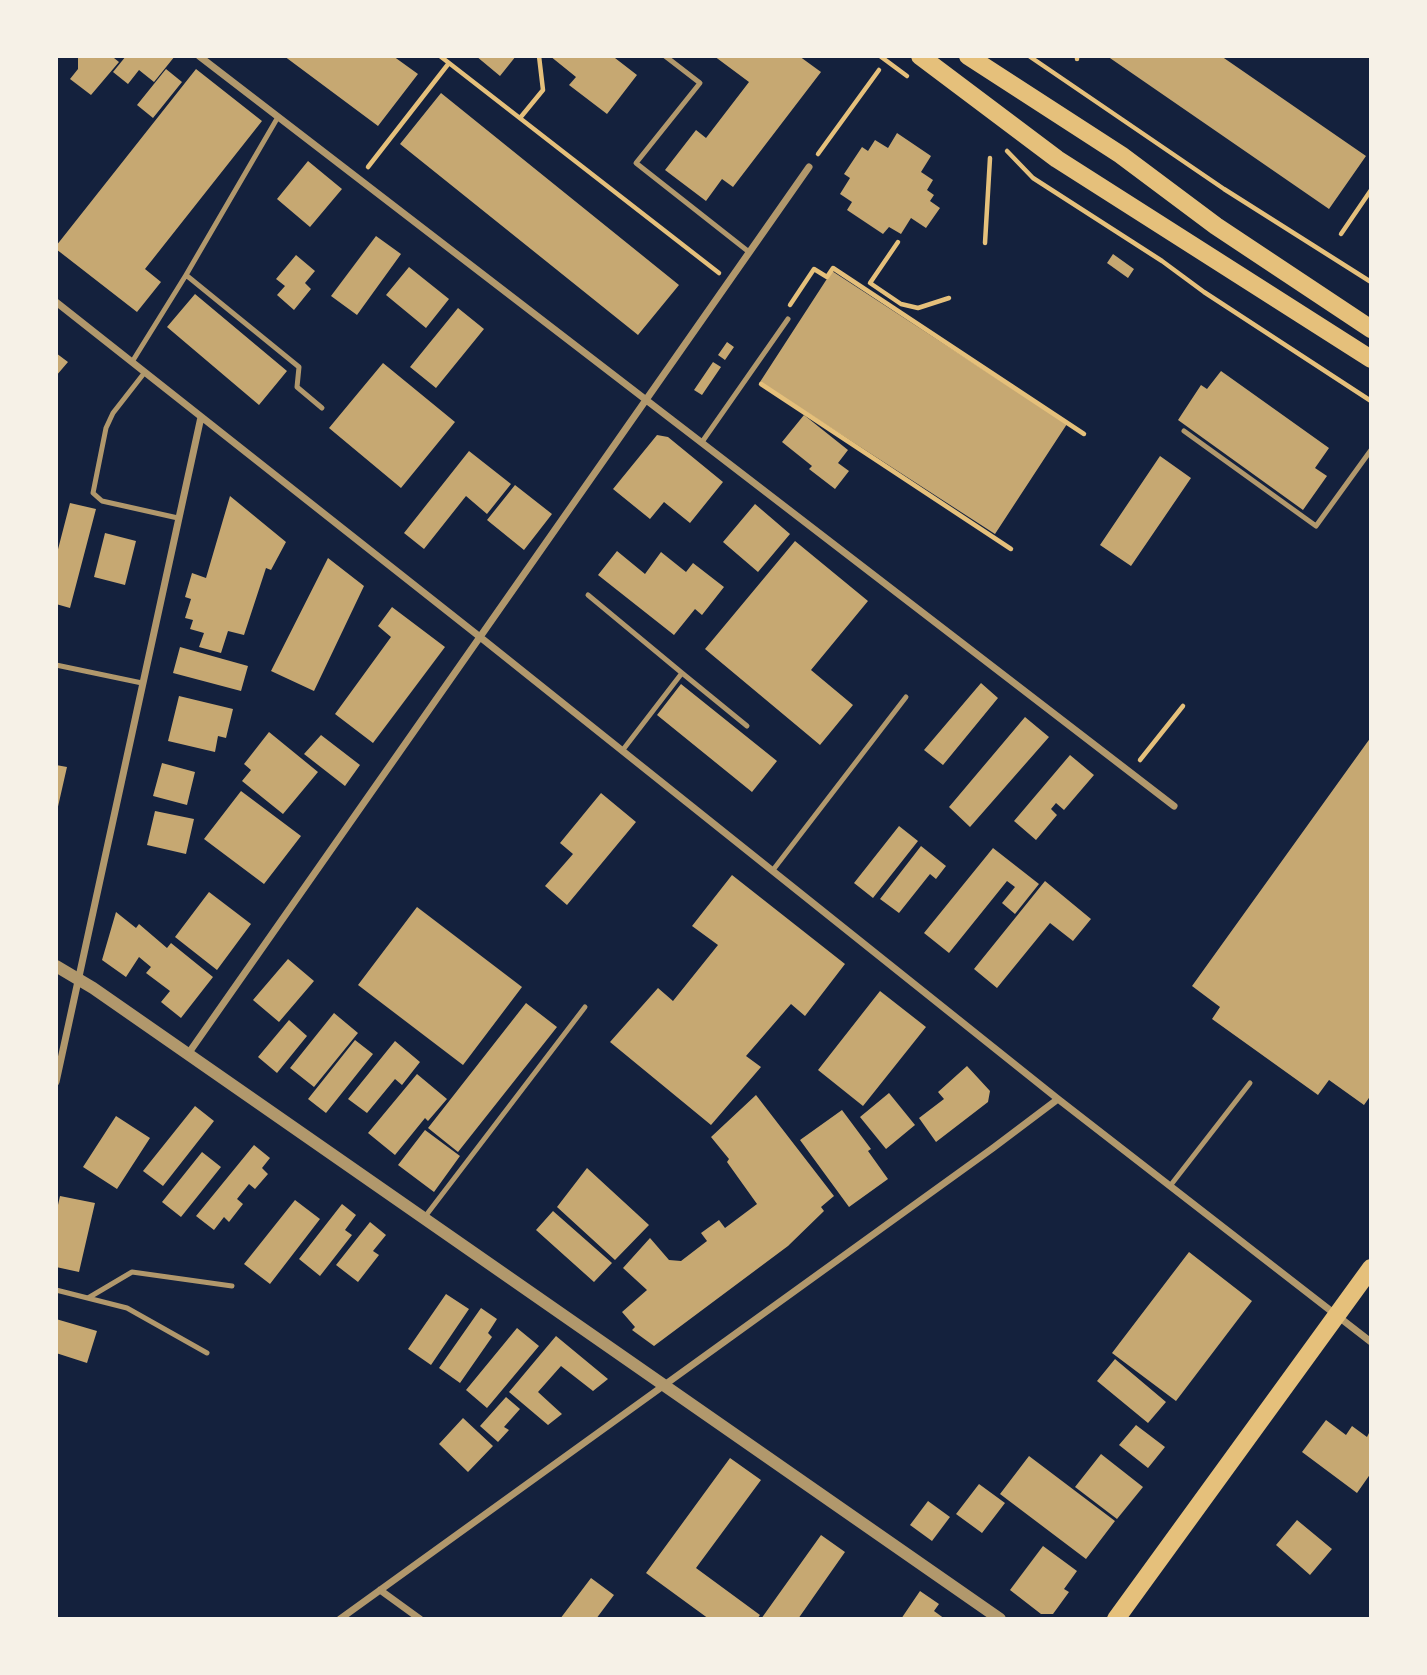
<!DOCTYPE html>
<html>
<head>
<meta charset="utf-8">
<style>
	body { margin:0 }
	#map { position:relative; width:1427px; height:1675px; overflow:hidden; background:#14213d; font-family:"Sofia Sans Condensed",sans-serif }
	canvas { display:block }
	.frame { position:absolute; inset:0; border:58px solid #f6f1e7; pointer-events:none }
</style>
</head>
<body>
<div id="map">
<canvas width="1427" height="1675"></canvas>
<div class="frame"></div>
</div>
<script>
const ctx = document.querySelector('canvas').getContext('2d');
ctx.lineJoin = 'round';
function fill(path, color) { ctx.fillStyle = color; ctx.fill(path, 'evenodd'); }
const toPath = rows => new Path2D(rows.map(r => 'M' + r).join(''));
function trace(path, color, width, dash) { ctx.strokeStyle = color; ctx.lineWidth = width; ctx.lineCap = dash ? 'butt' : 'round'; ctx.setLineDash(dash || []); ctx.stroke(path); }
const building = toPath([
	[78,56,116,56,114,58,119,62,91,95,70,79,78,69],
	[126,56,175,56,154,82,139,70,128,84,113,72],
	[284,56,393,56,418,74,378,126],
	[476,56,516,56,500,76],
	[550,56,617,56,615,58,637,75,607,114,569,85,576,77],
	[714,56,799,56,821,72,733,187,722,179,706,201,665,170,696,130,706,138,749,82],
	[1107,56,1221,56,1366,156,1329,209],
	[166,69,182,82,153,118,137,105],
	[196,69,262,121,145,269,161,282,137,312,56,249,56,246],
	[441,93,679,285,638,335,400,144],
	[897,133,931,156,921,172,933,180,927,190,934,195,930,201,940,208,926,228,911,218,901,234,889,227,883,234,847,210,852,202,840,194,850,178,844,174,862,147,868,151,875,140,888,148],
	[308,161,342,189,310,227,277,199],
	[376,236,401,254,357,315,331,296],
	[1113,254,1134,269,1128,278,1107,263],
	[296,255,315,271,305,283,311,289,294,310,277,295,285,286,276,279],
	[409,267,449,299,426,328,386,295],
	[832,271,1067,424,995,534,760,382],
	[195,294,287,371,259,405,167,327],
	[458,308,484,329,436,388,410,367],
	[727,342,734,347,725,360,718,355],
	[56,353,68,362,56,376],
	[713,362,721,367,702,395,694,390],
	[383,363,455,422,401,488,329,428],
	[1221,371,1329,448,1315,468,1327,476,1303,510,1178,420,1201,385,1207,389],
	[804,415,848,450,838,463,849,471,835,489,809,469,812,466,782,442],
	[657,435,668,437,723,482,690,523,664,502,650,519,613,489],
	[469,451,511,484,487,514,466,496,424,549,404,533],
	[1160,456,1191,478,1131,566,1100,545],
	[515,485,552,514,524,550,487,520],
	[230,496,286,542,271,570,266,568,244,635,228,631,221,653,199,647,204,633,190,629,193,620,185,618,191,599,185,597,192,573,206,578],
	[70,503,96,509,70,608,56,604,56,557],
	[755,504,790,534,758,572,723,542],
	[105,533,136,541,125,585,94,577],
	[795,541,868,601,811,670,853,705,820,745,705,649],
	[617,551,645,574,661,552,686,572,693,563,724,587,702,615,695,609,674,635,598,575],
	[328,558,364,586,314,691,271,671],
	[392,607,445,647,373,743,335,714,391,637,378,626],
	[180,647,248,666,241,691,173,673],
	[981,683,998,698,943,765,924,750],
	[681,684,777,761,752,792,657,715],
	[179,696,233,709,226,738,218,736,215,752,168,741],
	[1025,717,1049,737,970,827,949,807],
	[269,732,318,772,283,814,242,781,251,770,244,764],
	[321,735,360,765,345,786,304,754],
	[1371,737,1371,1095,1364,1105,1329,1080,1318,1095,1212,1019,1220,1007,1192,986],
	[1070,755,1094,775,1064,810,1056,803,1051,809,1057,815,1036,840,1014,821],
	[162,763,195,772,187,805,153,796],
	[56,765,67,767,57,811,56,811],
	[241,791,301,836,264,884,204,839],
	[601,793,636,822,567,905,545,886,573,854,560,843],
	[155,811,194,819,186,854,147,845],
	[899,826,918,841,873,898,854,883],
	[921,846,946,866,936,879,930,874,899,913,880,899],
	[993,848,1039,884,1015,914,1002,903,1015,887,1007,881,949,953,924,933],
	[732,875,845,964,805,1016,791,1004,746,1056,761,1067,711,1125,610,1042,658,988,673,1001,718,945,692,926],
	[1045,881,1091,919,1073,941,1050,923,997,988,974,969],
	[209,892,251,924,217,970,175,937],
	[417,907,522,987,463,1065,358,985],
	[116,912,136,928,139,924,167,948,171,943,213,977,181,1018,161,1002,170,991,146,973,151,967,139,957,126,977,102,960],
	[288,959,314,981,279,1022,253,1000],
	[880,991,926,1027,863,1106,818,1070],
	[526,1003,557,1027,458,1152,428,1128],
	[334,1013,358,1033,314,1087,290,1068],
	[289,1020,307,1036,277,1073,258,1057],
	[355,1040,373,1054,326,1113,308,1099],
	[395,1041,420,1062,402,1085,395,1079,367,1113,348,1099],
	[967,1066,990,1091,988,1102,936,1142,919,1118,944,1099,938,1092],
	[417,1074,447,1099,428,1121,425,1118,395,1155,368,1133],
	[889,1093,915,1125,886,1149,860,1117],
	[756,1095,834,1196,821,1207,824,1211,788,1246,654,1346,632,1330,635,1327,622,1312,647,1290,623,1268,650,1238,669,1260,681,1261,707,1241,701,1233,719,1220,725,1228,757,1204,727,1162,729,1159,711,1137],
	[195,1106,214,1121,163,1186,143,1171],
	[842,1110,871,1149,868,1151,888,1179,849,1207,800,1140],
	[116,1116,150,1138,117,1189,83,1167],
	[425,1130,460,1156,434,1192,398,1165],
	[254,1145,270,1158,262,1168,268,1174,255,1189,249,1184,237,1199,243,1204,229,1222,224,1217,214,1230,196,1216],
	[202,1152,221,1167,181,1217,162,1202],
	[587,1168,649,1225,615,1260,557,1207],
	[60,1196,95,1203,79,1272,56,1267,56,1214],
	[295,1200,320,1219,270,1284,244,1264],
	[342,1204,356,1215,345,1230,352,1235,320,1276,299,1259],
	[553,1211,612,1263,594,1282,536,1230],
	[370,1222,386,1235,373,1251,379,1255,358,1282,336,1265],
	[1189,1252,1252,1301,1176,1401,1112,1353],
	[446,1294,469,1309,431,1365,408,1349],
	[481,1308,497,1319,488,1333,492,1337,460,1383,439,1368],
	[56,1319,97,1331,87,1363,56,1353],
	[517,1328,539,1346,487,1408,466,1390],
	[556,1336,608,1379,593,1391,561,1366,538,1392,562,1414,548,1425,509,1392],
	[1115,1359,1166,1402,1148,1423,1097,1381],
	[506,1397,520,1409,504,1427,509,1430,498,1442,480,1426],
	[463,1418,493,1446,468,1472,439,1444],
	[1326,1420,1346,1435,1352,1426,1367,1437,1369,1433,1371,1435,1371,1473,1357,1493,1302,1452],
	[1136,1425,1165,1447,1148,1468,1119,1445],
	[1101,1454,1143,1487,1117,1519,1075,1487],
	[1029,1456,1115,1521,1086,1559,1000,1494],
	[730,1458,761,1480,696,1568,760,1615,757,1619,709,1619,646,1573],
	[979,1484,1005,1503,982,1533,956,1514],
	[928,1501,950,1517,932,1541,910,1525],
	[1297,1520,1332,1549,1310,1575,1276,1545],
	[821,1535,845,1552,798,1619,761,1619],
	[1043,1546,1077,1571,1064,1589,1069,1592,1053,1614,1041,1614,1010,1590],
	[591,1578,614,1595,596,1619,560,1619],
	[920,1591,939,1604,934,1611,945,1619,901,1619]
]);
const path = toPath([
	[440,56,449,63],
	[880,56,907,76],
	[1029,56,1224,189,1371,282],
	[1077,56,1077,59],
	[520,118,543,90,539,56],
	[1007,151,1033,178,1162,261,1204,292,1371,401],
	[818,154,879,70],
	[368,167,449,63,719,273],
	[1341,234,1371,190],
	[898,242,870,283,901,304,918,308,949,298],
	[985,243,990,158],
	[790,305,814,269,827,277,833,268,1084,434],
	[761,384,1011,549],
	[1140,760,1183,706]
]);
const service = toPath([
	[665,56,700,83,636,163,749,252],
	[186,275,278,117],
	[132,362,186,275,299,367,297,387,322,408],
	[145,372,113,413,106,428,93,493,102,501,178,518],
	[1184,431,1316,526,1371,450],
	[702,442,788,319],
	[588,595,682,673,622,751],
	[56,665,142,683],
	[682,673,747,726],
	[773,870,906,697],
	[1170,1186,1250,1083],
	[424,1218,585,1007],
	[56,1290,127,1308,207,1353],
	[88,1298,132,1272,232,1286]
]);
const minor = toPath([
	[199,56,1174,806],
	[56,302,480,637,1058,1099,1371,1342],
	[188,1054,809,167],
	[56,1082,201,417],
	[380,1590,420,1619],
	[340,1619,993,1148,1058,1099]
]);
const tertiary = toPath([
	[56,966,93,988,1000,1619]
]);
const primary = toPath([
	[920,56,1057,159,1371,359],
	[968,56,1121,155,1216,226,1371,329],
	[1116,1619,1371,1268]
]);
fill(building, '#c6a872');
trace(path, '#e5c07b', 4.5);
trace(service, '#b1986c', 5);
trace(minor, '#b1986c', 7);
trace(tertiary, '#b1986c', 12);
trace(primary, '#e5c07b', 18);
</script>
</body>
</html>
